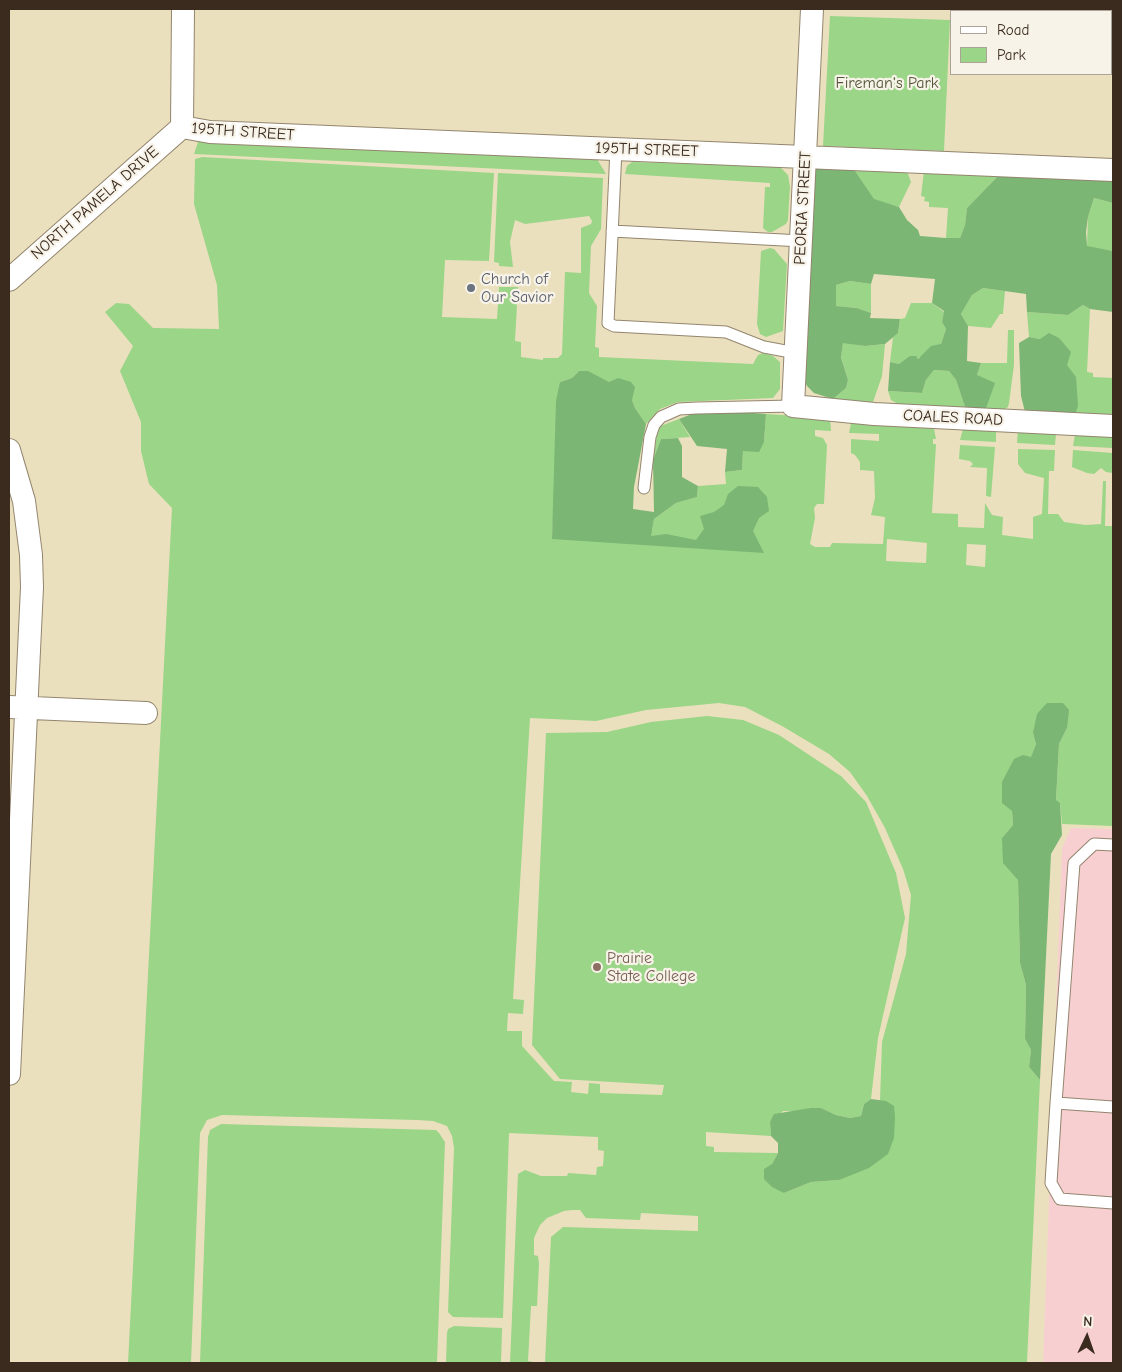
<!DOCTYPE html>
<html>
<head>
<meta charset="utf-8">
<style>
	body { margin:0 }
	#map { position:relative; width:1122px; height:1372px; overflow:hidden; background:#ebe0be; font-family:"Comic Neue",sans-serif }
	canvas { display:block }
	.frame { position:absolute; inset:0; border:10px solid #3b2a1e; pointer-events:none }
	.legend { position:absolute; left:950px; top:10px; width:162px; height:65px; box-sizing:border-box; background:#f7f3e8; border:1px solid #aca397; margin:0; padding:6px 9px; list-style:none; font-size:15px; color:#3b2a1e }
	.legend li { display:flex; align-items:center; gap:10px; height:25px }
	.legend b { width:25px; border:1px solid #aca397 }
	.north { position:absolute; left:1062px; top:1312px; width:50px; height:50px; -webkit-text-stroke:4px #f7f3e8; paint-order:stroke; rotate:3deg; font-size:14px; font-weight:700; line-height:20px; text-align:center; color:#3b2a1e }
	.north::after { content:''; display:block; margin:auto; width:18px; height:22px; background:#3b2a1e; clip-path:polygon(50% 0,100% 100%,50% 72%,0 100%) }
</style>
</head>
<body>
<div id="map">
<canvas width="1122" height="1372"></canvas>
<div class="frame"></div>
<ul class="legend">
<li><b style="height:6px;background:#fff"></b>Road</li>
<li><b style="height:14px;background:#9ad588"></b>Park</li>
</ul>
<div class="north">N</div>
</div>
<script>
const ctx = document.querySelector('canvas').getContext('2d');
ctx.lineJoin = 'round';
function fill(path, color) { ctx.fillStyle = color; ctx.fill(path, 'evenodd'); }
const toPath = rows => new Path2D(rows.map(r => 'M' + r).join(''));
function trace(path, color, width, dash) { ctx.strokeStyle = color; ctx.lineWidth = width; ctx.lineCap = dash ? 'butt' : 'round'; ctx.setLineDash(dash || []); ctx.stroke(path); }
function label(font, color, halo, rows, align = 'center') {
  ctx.font = font + ' "Comic Neue",sans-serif'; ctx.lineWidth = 4.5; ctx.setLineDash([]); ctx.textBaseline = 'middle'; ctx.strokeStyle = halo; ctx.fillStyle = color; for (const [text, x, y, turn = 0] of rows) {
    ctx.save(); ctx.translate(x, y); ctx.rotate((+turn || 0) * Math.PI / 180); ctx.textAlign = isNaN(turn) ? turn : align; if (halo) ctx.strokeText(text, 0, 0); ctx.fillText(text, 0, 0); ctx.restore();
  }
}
const built = toPath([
	[1071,828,1113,829,1113,1363,1043,1363,1062,848]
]);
const green = toPath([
	[830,16,950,20,944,151,823,146],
	[207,141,597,159,606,174,194,154,198,142],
	[202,157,494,173,489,261,445,260,442,317,497,319,499,287,518,287,515,341,521,342,521,357,543,360,543,358,558,358,562,354,565,272,581,273,581,228,591,224,592,221,589,216,525,224,515,220,510,242,513,267,499,266,499,263,494,262,498,173,603,178,601,229,591,246,589,293,597,306,595,347,599,348,599,357,753,364,758,355,763,353,773,356,780,362,780,389,773,398,678,402,660,409,646,424,635,408,632,400,609,382,579,371,572,378,560,382,552,539,652,530,654,519,676,503,697,497,698,486,726,484,725,472,742,470,743,450,764,442,766,414,830,418,831,431,815,430,815,436,823,438,827,445,824,504,817,504,814,508,815,518,810,544,815,547,830,547,832,543,883,544,885,517,871,515,875,498,874,471,860,470,860,462,855,455,851,453,851,439,879,441,879,434,849,433,852,419,933,424,936,439,933,439,933,444,936,444,932,513,958,514,958,527,984,528,985,503,992,515,1003,517,1002,535,1033,539,1033,517,1042,514,1044,478,1025,473,1018,464,1018,449,1055,450,1054,471,1049,471,1048,514,1058,514,1064,522,1086,525,1101,524,1103,481,1106,481,1105,526,1113,526,1113,826,1062,824,1060,803,1056,801,1059,744,1067,728,1033,733,1036,744,1012,811,1013,825,1002,838,1018,880,1020,963,1026,985,1025,1039,1031,1050,1029,1067,1040,1080,1027,1363,545,1363,551,1237,563,1227,698,1231,698,1216,641,1213,640,1220,586,1218,580,1210,572,1210,564,1211,547,1218,540,1225,534,1238,534,1255,538,1256,539,1264,537,1306,531,1306,528,1361,539,1363,510,1363,518,1174,525,1170,541,1176,567,1176,568,1173,596,1175,597,1167,603,1166,604,1151,598,1150,598,1137,509,1133,503,1318,453,1317,448,1312,454,1148,452,1136,447,1126,433,1121,417,1120,222,1115,207,1120,200,1133,191,1363,128,1363,172,508,149,484,141,451,141,422,120,371,133,346,105,312,116,303,129,304,153,328,219,329,217,285,194,204,195,159],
	[887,539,927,543,926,563,886,561],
	[967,544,986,545,985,567,966,565],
	[719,703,745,707,782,726,829,754,850,772,867,796,885,828,903,869,911,895,906,954,882,1042,880,1101,839,1180,811,1182,784,1193,772,1164,778,1153,714,1152,714,1147,706,1146,706,1132,771,1136,770,1122,783,1111,799,1111,810,1108,821,1108,836,1115,850,1118,861,1116,864,1104,871,1099,878,1038,905,918,896,873,866,802,841,776,779,735,743,720,707,716,651,722,607,732,546,733,532,1045,560,1079,664,1085,662,1095,600,1093,600,1084,589,1083,588,1094,571,1092,572,1082,554,1081,522,1046,522,1031,507,1031,508,1013,523,1014,524,1000,513,999,530,718,596,721,646,710],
	[632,162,780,167,788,175,790,187,788,220,786,224,772,232,768,232,763,228,765,187,770,187,770,183,625,174,627,166],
	[853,168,907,171,911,182,899,207,874,200],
	[924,171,1001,173,967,208,965,225,960,238,946,238,948,208,929,207,929,202,924,201,925,197,921,196],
	[1094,198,1113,203,1113,251,1087,247,1088,217],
	[770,248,774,249,787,264,783,331,766,337,760,334,757,324,761,251],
	[850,281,871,284,871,313,857,308,836,306,836,285],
	[983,288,1005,291,1003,314,1000,314,991,328,968,326,961,314,972,295],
	[911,303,932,303,944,312,942,322,946,329,941,344,917,359,899,364,890,362,893,337,898,333,900,319,905,318],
	[1083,305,1090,309,1087,372,1093,373,1093,377,1113,378,1113,415,1075,415,1040,339,1029,337,1027,312,1068,315],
	[1008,330,1014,330,1014,365,1009,403,1008,407,1003,410,985,411,977,375,981,363,1007,363],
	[843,342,865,346,885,344,882,376,873,402,833,399,846,388,848,380,841,356],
	[934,370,949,371,956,380,966,410,900,405,891,400,888,391,922,393,926,380],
	[679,419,690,437,661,439,653,460,658,427],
	[996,426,996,442,960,440,963,429],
	[1018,427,1056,434,1055,445,1017,443],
	[1113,432,1113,448,1073,446,1075,434],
	[960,445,995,447,991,497,986,496,987,468,970,467,973,464,970,461,959,459],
	[1073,450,1113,453,1113,473,1106,472,1101,468,1094,474,1087,473,1072,467],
	[221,1124,436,1130,439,1133,445,1142,437,1363,200,1363,208,1137,210,1130],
	[454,1326,502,1328,501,1363,446,1363,447,1333,448,1329]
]);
const forest = toPath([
	[812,168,853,168,874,199,899,207,907,220,918,230,920,236,946,238,960,238,965,225,967,208,1001,173,1113,179,1113,203,1094,198,1088,217,1086,232,1087,246,1113,251,1113,312,1090,309,1083,305,1068,315,1027,312,1026,294,983,288,972,295,961,314,968,326,967,361,981,363,977,375,995,383,985,411,966,410,956,380,949,371,934,370,926,380,922,393,888,391,890,362,899,364,910,356,916,356,918,359,931,346,941,344,946,329,942,322,944,311,932,303,935,279,874,274,871,284,850,281,836,285,836,306,857,308,871,313,870,318,900,319,898,333,885,344,865,346,843,343,841,357,848,380,846,388,833,399,814,393,807,386,799,369],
	[1049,333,1059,338,1071,352,1067,365,1076,377,1078,406,1075,415,1025,412,1021,396,1019,343,1029,337,1040,339],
	[579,371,588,371,609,382,618,378,631,382,635,387,632,400,635,408,646,424,634,487,633,509,654,512,653,460,661,439,678,438,682,446,682,477,698,486,697,497,676,503,654,519,651,536,666,534,696,540,704,529,700,516,714,512,724,505,728,494,738,486,758,487,767,497,769,511,759,518,753,531,764,553,552,539,556,401,560,382,572,378],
	[716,410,766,414,764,442,759,452,743,451,742,470,725,472,727,449,697,446,679,419,692,414],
	[1047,703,1063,703,1069,710,1067,728,1059,744,1056,800,1060,803,1062,835,1051,854,1040,1080,1029,1067,1031,1050,1025,1039,1026,985,1020,963,1018,880,1003,863,1002,838,1013,825,1012,811,1002,803,1002,782,1014,759,1023,755,1031,757,1036,744,1033,733,1037,714],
	[871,1099,886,1101,894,1106,895,1117,894,1138,888,1154,869,1168,839,1180,811,1182,784,1193,772,1187,764,1179,764,1169,772,1164,778,1153,778,1143,771,1136,770,1122,774,1114,810,1108,821,1108,836,1115,850,1118,861,1116,864,1104]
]);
const service = toPath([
	[616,149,608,323,614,326,726,332,764,347,796,353],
	[612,231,802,241],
	[644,488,650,437,654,425,661,417,679,409,697,408,793,406],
	[1113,845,1094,844,1074,863,1056,1103,1113,1107],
	[1056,1103,1051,1183,1060,1199,1113,1203]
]);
const minor = toPath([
	[812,9,793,406,874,414,1113,426],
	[182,127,210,132,1113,170],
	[182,127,183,9],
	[9,280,182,127],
	[9,450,24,501,31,555,32,587,9,1074],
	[9,707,146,713]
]);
const markers = [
	[471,288,5,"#6b7280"],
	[597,967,5,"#8d6e63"]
];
const parkNames = [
	["Fireman's Park",887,83]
];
const streetNames = [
	["195TH STREET",243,132,4],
	["195TH STREET",647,150,2],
	["NORTH PAMELA DRIVE",95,203,-41],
	["PEORIA STREET",803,208,-87],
	["COALES ROAD",953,418,3]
];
const worshipNames = [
	["Church of",481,279],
	["Our Savior",481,297]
];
const educationNames = [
	["Prairie",607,958],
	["State College",607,976]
];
fill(built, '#f7cfd1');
fill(green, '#9ad588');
fill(forest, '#7bb674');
trace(service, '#93856e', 13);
trace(minor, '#93856e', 24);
trace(service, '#fff', 11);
trace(minor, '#fff', 22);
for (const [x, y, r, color] of markers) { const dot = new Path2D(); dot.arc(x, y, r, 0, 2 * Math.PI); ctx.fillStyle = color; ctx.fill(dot); trace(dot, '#f7f3e8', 2); }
label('16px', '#535538', '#f7f3e8', parkNames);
label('16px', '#3b2a1e', '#f7f3e8', streetNames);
label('16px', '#5b616d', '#f7f3e8', worshipNames, 'left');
label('16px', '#785e54', '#f7f3e8', educationNames, 'left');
</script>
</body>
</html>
